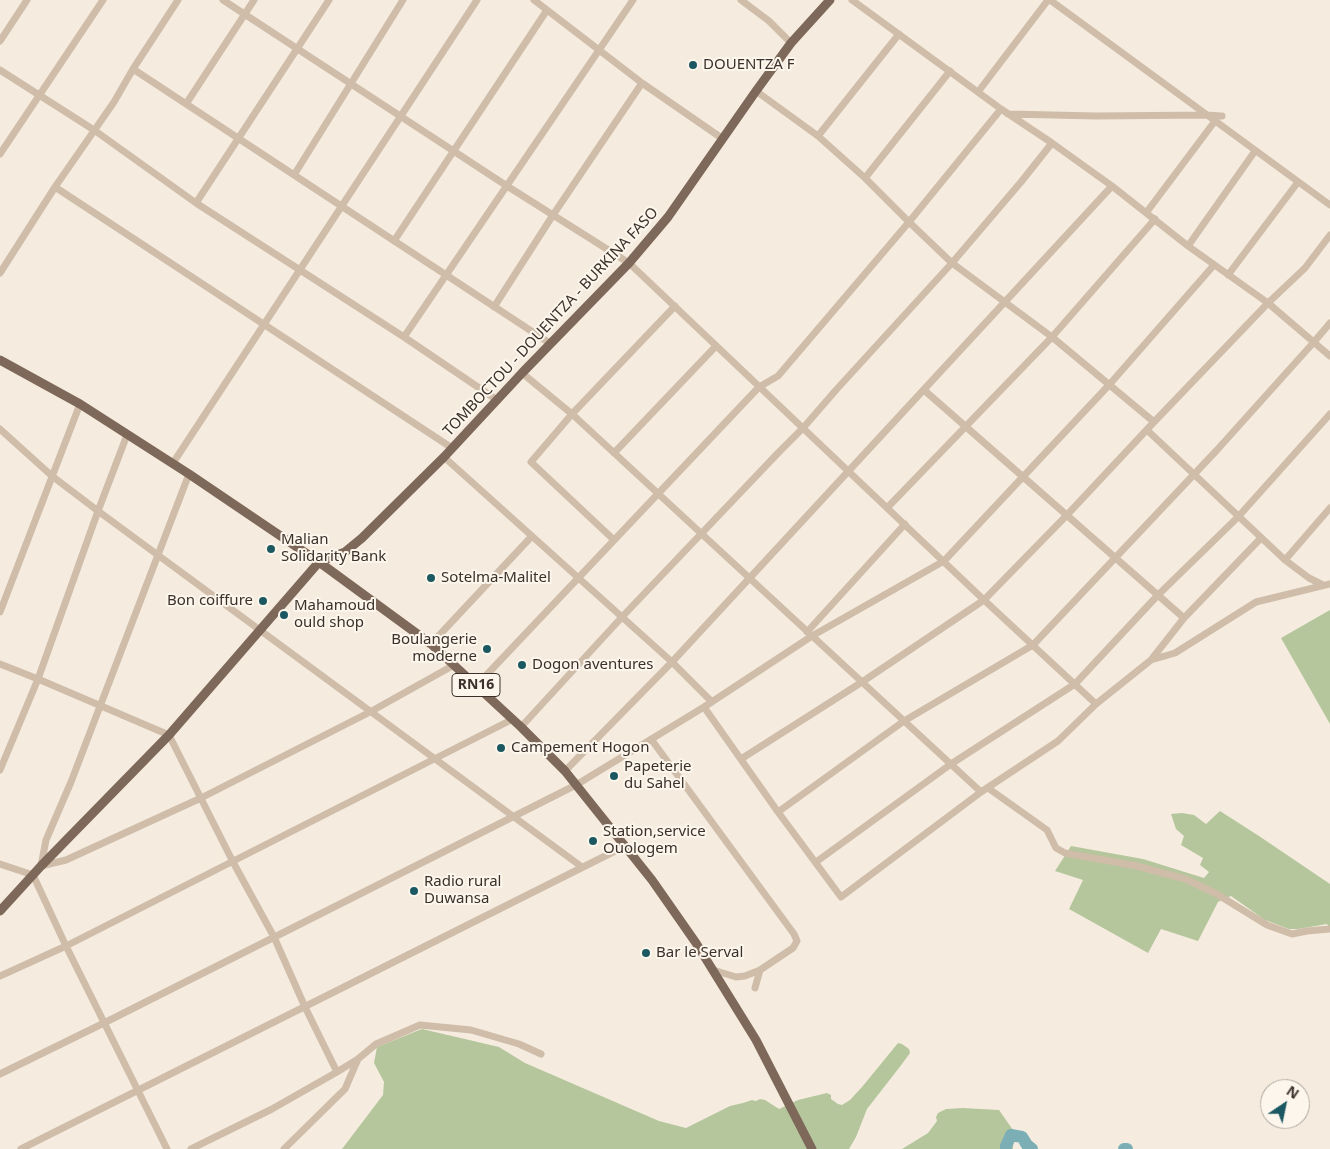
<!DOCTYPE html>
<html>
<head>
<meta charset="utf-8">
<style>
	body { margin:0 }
	#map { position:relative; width:1330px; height:1149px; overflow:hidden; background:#f5ecdf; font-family:"Noto Sans",sans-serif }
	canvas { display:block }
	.north { position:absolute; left:1260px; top:1079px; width:50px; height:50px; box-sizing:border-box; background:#fcf6ec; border:1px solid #afa79e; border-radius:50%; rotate:34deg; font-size:14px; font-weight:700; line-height:20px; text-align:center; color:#3b302a }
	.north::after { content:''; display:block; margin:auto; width:18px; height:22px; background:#1b5861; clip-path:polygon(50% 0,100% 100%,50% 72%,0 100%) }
</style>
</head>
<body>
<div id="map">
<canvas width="1330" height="1149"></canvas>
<div class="north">N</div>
</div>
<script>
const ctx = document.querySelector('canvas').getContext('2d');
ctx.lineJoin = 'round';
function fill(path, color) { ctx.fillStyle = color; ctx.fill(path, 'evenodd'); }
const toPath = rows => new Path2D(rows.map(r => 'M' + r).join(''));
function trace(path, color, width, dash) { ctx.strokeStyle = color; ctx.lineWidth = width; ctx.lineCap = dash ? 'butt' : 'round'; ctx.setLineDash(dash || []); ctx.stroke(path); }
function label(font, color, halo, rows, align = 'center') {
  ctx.font = font + ' "Noto Sans",sans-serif'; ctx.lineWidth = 4; ctx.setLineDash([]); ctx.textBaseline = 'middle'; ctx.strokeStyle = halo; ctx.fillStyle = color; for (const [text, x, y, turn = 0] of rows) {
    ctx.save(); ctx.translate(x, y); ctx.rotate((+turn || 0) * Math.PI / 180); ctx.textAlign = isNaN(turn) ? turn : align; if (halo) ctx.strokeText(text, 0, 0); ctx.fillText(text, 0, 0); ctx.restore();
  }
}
const green = toPath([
	[1330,610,1330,724,1281,638],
	[1220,811,1259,836,1330,884,1330,928,1327,924,1298,929,1289,929,1265,920,1231,896,1218,902,1198,941,1161,929,1148,953,1069,909,1083,880,1055,871,1071,846,1143,859,1204,878,1209,872,1200,865,1203,858,1181,845,1184,836,1176,829,1171,814,1182,813,1194,815,1206,824],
	[422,1029,499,1047,525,1063,659,1121,686,1128,730,1106,743,1103,752,1100,756,1101,760,1099,765,1100,779,1109,798,1100,827,1093,831,1095,831,1099,838,1104,842,1105,850,1100,862,1087,898,1043,902,1044,909,1049,910,1053,902,1064,867,1109,856,1137,849,1149,342,1149,383,1095,384,1082,374,1063,377,1047],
	[963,1108,999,1110,1013,1130,1013,1149,902,1149,928,1133,937,1121,936,1117,938,1113,946,1109]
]);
const river = toPath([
	[1006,1149,1006,1146,1011,1135,1022,1137,1027,1145,1032,1149],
	[1124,1149,1127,1149]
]);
const minor = toPath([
	[223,0,507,186,629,263,984,600,1096,704],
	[534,0,642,83,723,139],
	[741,0,769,21,791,43],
	[852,0,1001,109,1052,143,1112,186,1188,246,1268,303,1330,356],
	[1050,0,1330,205],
	[0,41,27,0],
	[133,69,551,344],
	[0,70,94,130,196,203,404,337,497,400],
	[756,91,818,136,865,178,909,222,952,263,1052,337,1154,422],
	[978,92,1048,0],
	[186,104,254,0],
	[1008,114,1096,116,1206,115,1222,116],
	[818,136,899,34],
	[0,154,103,0],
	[294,175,403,0],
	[865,178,950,71],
	[55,187,452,448],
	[196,203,329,0],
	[1146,213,1215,121],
	[394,241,547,10],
	[1188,246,1255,151],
	[0,273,55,187,114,102,133,69,178,0],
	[1228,275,1298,182],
	[494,307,553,215,642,83],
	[404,337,633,0],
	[522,373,572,414,981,792],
	[924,390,1184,618],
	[0,429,52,476,98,511,582,867],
	[1147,430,1285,560,1309,578,1323,585],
	[614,453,716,346],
	[444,457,672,662,712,702],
	[173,463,477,0],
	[189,474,71,782,46,840,41,866,66,860,201,798,370,712,454,665],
	[887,508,1052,337,1155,219],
	[614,540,531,462,572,414,675,306],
	[1285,560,1330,508],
	[0,612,80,404],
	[807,632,905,524],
	[431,644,532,536],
	[1151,660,1175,653,1256,602,1330,584],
	[0,664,38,679,169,735,233,862,274,937,305,1007,337,1072],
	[477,685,759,387,778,376,909,222,1001,109],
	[704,707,778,812,841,897,981,792,1058,741,1096,704,1151,660,1184,618,1261,538],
	[521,727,622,617,779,452,803,428,836,390,952,263,1021,182,1052,143],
	[651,739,794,934,797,941,793,948,760,970,745,976,736,977,713,970],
	[741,759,862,682,984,600,1067,515,1154,422,1268,303,1305,268,1330,235],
	[0,770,38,679,98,511,127,435],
	[565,771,672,662,1112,186],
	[988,788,1047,830,1056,848,1065,853,1137,866,1185,879,1215,893,1267,925,1292,934,1307,931,1330,929],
	[778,812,904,721,1033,645,1217,450,1314,342,1330,323],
	[816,862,951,764,1075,684,1158,595,1238,517,1330,414],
	[0,864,33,875,66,946,167,1149],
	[0,976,66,946,513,719],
	[755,988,760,970],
	[0,1074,104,1023,576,785,704,707,812,636,944,561,1109,385,1214,265],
	[21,1149,625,846],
	[191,1149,272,1109,337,1072,358,1059,376,1044,420,1025,471,1030,519,1044,541,1054],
	[284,1149,345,1089,358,1059]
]);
const major = toPath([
	[0,360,80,404,189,474,319,562,431,644,521,727,565,771,652,880,696,943,756,1040,812,1149],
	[0,911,41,866,169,735,319,562,345,552,362,538,444,457,522,373,629,263,668,217,756,91,791,43,830,0]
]);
const markers = [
	[693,65,5,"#1b5861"],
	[271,549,5,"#1b5861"],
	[431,578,5,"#1b5861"],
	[263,601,5,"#1b5861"],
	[284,615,5,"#1b5861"],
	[487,649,5,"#1b5861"],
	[522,665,5,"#1b5861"],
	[501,748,5,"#1b5861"],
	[614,776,5,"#1b5861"],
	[593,841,5,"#1b5861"],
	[414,891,5,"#1b5861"],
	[646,953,5,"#1b5861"]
];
const shields = [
	[476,685,48]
];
const shieldNames = [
	["RN16",476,685]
];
const poiNames = [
	["DOUENTZA F",703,65],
	["Malian",281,540],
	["Solidarity Bank",281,557],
	["Sotelma-Malitel",441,578],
	["Bon coiffure",253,601,"right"],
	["Mahamoud",294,606],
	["ould shop",294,623],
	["Boulangerie",477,640,"right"],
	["moderne",477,657,"right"],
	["Dogon aventures",532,665],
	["Campement Hogon",511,748],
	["Papeterie",624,767],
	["du Sahel",624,784],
	["Station,service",603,832],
	["Ouologem",603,849],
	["Radio rural",424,882],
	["Duwansa",424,899],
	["Bar le Serval",656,953]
];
const streetNames = [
	["TOMBOCTOU - DOUENTZA - BURKINA FASO",551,322,-47]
];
fill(green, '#b5c69d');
trace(river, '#7baeb5', 12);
trace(minor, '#cfbda9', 7);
trace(major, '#7e6859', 9);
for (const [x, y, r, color] of markers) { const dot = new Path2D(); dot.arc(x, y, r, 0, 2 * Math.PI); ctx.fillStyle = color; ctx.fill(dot); trace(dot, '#fcf6ec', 2); }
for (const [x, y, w] of shields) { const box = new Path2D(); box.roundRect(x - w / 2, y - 11.5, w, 23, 4); ctx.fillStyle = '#fcf6ec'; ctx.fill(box); trace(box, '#3b302a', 1); }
label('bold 14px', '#3b302a', null, shieldNames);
label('15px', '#3b302a', '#fcf6ec', poiNames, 'left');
label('15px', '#3b302a', '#fcf6ec', streetNames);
</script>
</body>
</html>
